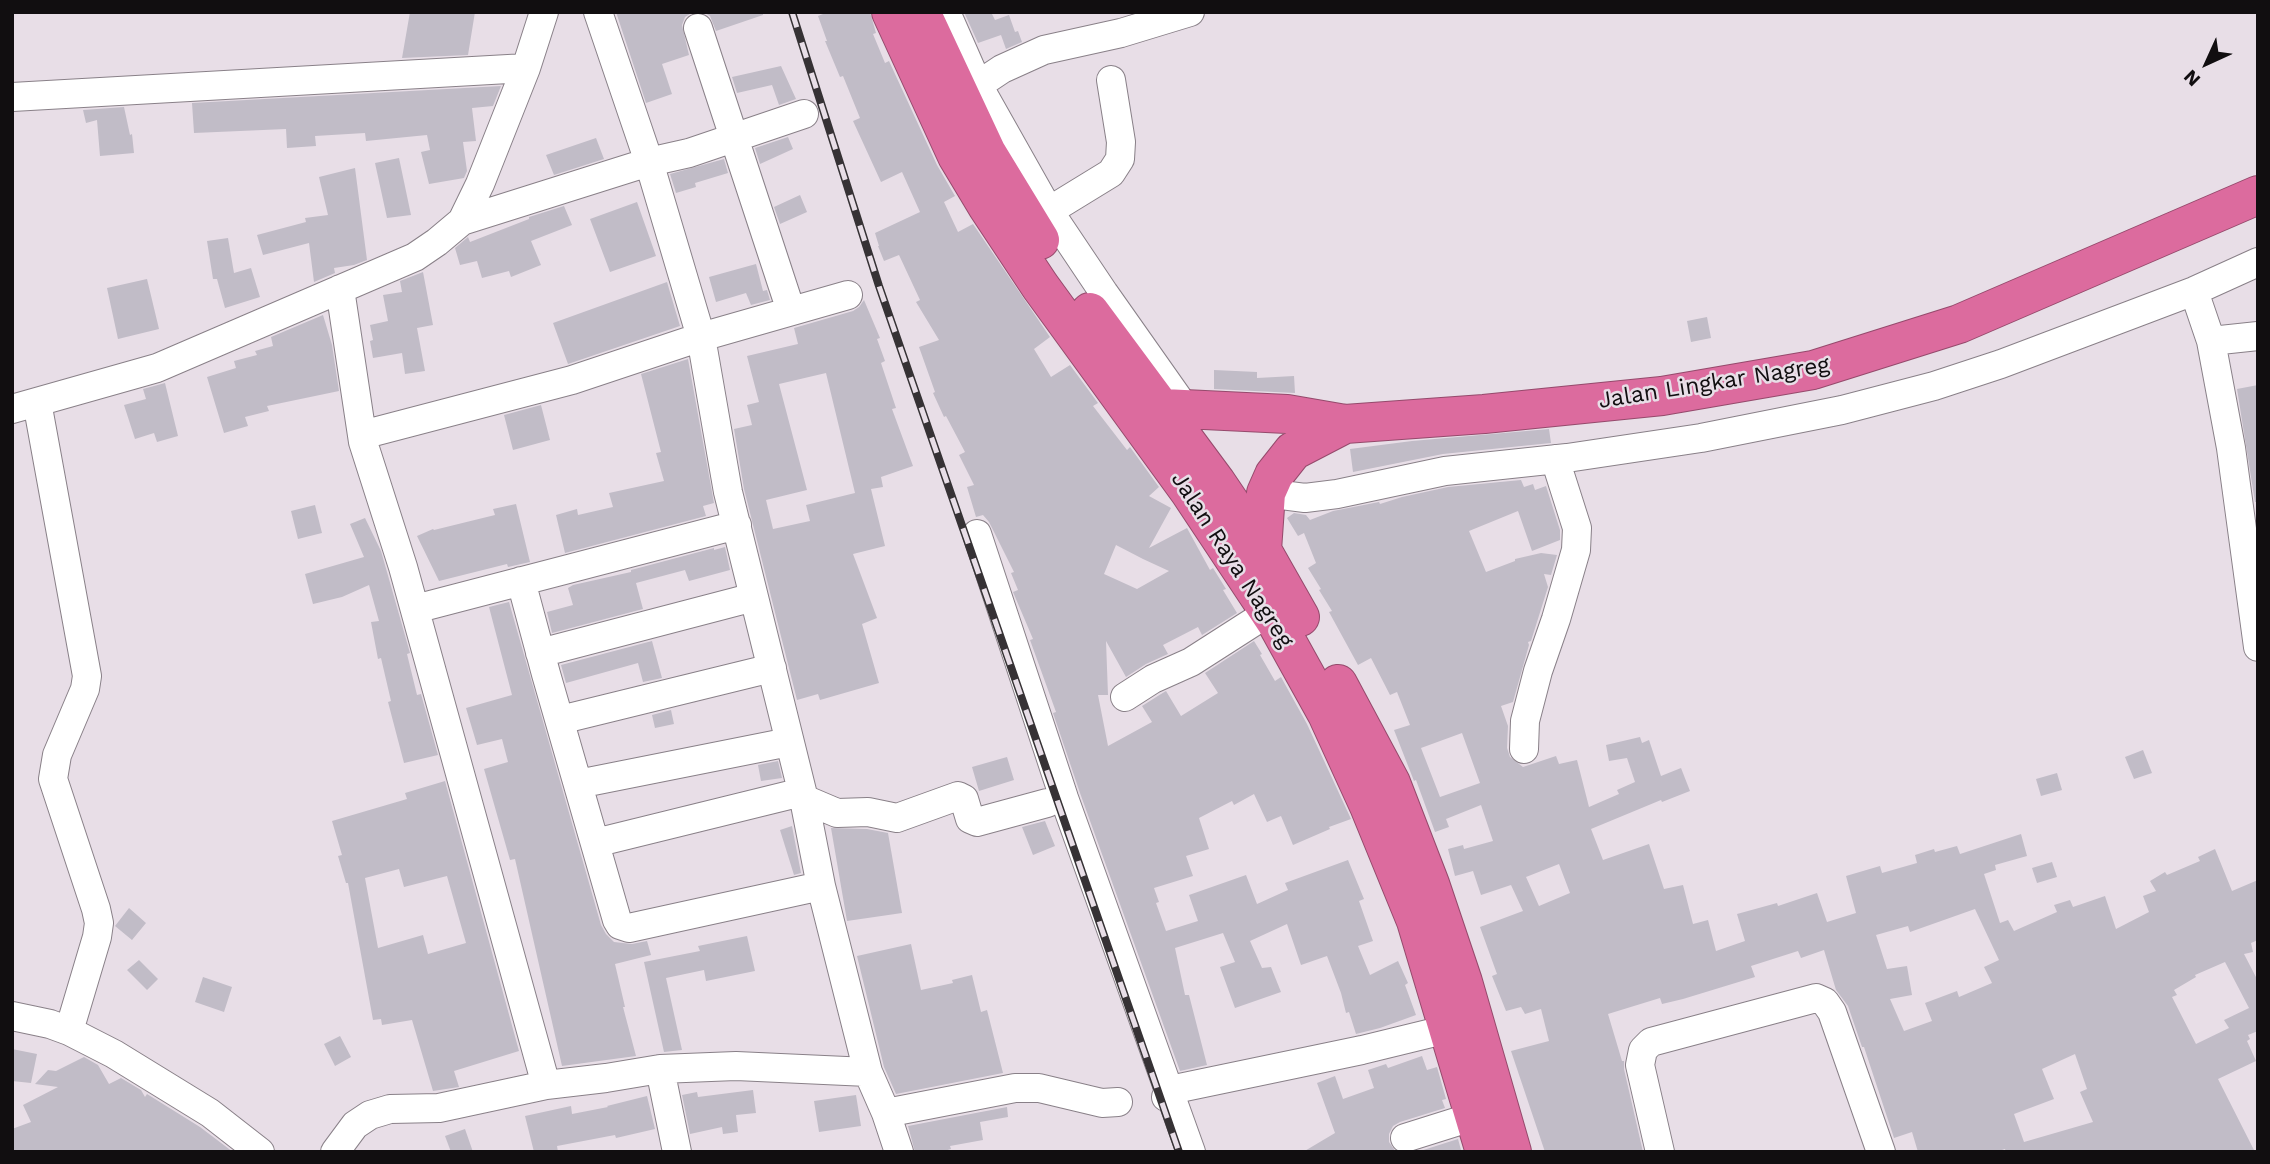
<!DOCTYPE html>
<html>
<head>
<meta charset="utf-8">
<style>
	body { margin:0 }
	#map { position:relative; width:2270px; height:1164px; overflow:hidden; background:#e8dee7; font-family:"Work Sans",sans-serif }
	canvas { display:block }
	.frame { position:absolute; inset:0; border:14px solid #110e10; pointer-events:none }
	.north { position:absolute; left:2172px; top:28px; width:70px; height:70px; -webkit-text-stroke:5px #e8dee7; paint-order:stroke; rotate:225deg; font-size:19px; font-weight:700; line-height:28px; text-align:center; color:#110e10 }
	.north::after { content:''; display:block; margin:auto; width:24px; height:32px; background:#110e10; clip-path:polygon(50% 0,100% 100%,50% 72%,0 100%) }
</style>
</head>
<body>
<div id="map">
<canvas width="2270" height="1164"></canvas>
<div class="frame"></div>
<div class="north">N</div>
</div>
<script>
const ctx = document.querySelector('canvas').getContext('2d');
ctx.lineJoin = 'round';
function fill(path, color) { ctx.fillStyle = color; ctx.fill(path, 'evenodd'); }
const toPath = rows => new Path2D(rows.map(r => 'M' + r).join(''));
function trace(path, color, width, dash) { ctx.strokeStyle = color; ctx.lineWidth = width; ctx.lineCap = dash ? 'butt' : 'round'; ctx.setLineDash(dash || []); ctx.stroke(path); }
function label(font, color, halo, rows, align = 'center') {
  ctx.font = font + ' "Work Sans",sans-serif'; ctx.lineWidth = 5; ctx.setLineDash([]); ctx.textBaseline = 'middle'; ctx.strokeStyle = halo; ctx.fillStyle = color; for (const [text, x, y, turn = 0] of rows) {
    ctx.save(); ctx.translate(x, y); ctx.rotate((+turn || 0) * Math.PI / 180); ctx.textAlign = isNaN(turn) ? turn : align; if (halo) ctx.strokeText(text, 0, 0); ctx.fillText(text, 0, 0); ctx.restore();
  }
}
const building = toPath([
	[410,12,475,12,468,55,402,58],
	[616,12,693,12,685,17,682,25,689,55,662,64,672,94,646,103],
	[703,12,763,12,763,15,716,31,710,16],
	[828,12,870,12,876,33,873,34,885,63,889,61,937,165,955,196,944,202,958,232,973,224,1050,337,1034,349,1051,377,1070,365,1098,403,1093,406,1127,450,1130,447,1159,487,1149,496,1171,508,1149,548,1187,528,1210,570,1213,568,1226,589,1223,590,1237,613,1202,635,1198,627,1163,645,1168,654,1146,664,1126,677,1106,641,1108,695,1098,695,1108,746,1152,722,1142,706,1161,694,1166,691,1181,716,1218,693,1205,673,1254,641,1262,654,1260,655,1275,681,1281,677,1307,724,1351,819,1329,827,1330,829,1293,845,1281,816,1267,822,1254,794,1234,805,1232,801,1199,818,1209,849,1186,856,1193,876,1154,888,1159,902,1156,903,1166,931,1198,921,1189,895,1246,875,1257,904,1288,890,1285,883,1348,860,1364,899,1359,901,1373,941,1358,946,1370,975,1398,961,1408,983,1405,985,1416,1015,1380,1028,1356,1034,1349,1012,1346,1013,1341,993,1327,956,1301,965,1287,924,1250,941,1262,968,1271,967,1281,992,1235,1008,1220,967,1235,962,1223,933,1175,948,1185,995,1189,995,1207,1065,1180,1071,1080,793,1053,713,1056,712,1030,640,1033,639,1013,592,1018,590,1011,573,1014,572,989,522,983,515,976,517,967,487,974,485,959,455,965,452,946,416,944,417,933,393,935,392,919,347,939,340,916,302,920,300,899,255,884,261,878,246,879,246,875,233,920,212,902,172,881,182,853,121,860,118,843,76,840,77,825,41,827,41,818,16],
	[1116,545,1143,559,1169,571,1137,589,1104,574],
	[964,12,991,12,995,20,1009,15,1015,32,1018,31,1022,42,1006,49,1001,35,978,43],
	[781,66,796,99,779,105,772,85,737,93,732,77],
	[501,86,493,106,472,108,476,141,463,142,467,171,464,178,429,184,421,152,430,150,427,135,366,141,365,133,315,136,316,146,287,148,286,129,194,133,192,103],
	[124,107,130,135,132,134,134,153,100,156,97,120,86,123,83,110],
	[788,137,793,149,760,164,755,148],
	[596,138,604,159,554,175,546,155],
	[399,158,411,215,387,218,375,163],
	[724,159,728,173,695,183,696,187,676,193,670,174],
	[355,168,367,260,354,265,334,268,335,273,314,282,309,243,263,255,257,235,306,222,305,218,328,215,319,177],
	[800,195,807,212,780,224,774,207],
	[637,202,656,256,610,272,590,219],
	[564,206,572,225,531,241,541,265,511,277,509,271,482,278,477,261,460,265,455,248,468,237,470,242,529,219,529,217],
	[228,238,234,273,251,268,260,297,225,308,217,279,213,279,207,241],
	[756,264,763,291,767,290,770,300,751,305,746,293,716,302,709,277],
	[423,272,433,325,417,328,425,371,405,374,402,353,373,358,370,341,373,340,370,325,388,321,383,295,402,292,400,281],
	[147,279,159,329,118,339,107,288],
	[667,282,680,326,568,364,553,323],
	[864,300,880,338,877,339,885,361,881,363,896,408,892,409,913,466,881,477,883,487,871,489,885,546,853,554,877,618,862,624,879,683,820,700,818,694,797,700,744,489,734,429,752,425,747,405,759,402,747,356,798,344,794,328,853,311,859,307],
	[826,373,855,493,806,505,810,521,773,529,766,500,807,490,779,384],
	[323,315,332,345,339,391,267,406,269,411,245,417,248,426,224,433,207,377,236,368,234,361,257,355,255,351,273,346,271,337],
	[1707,317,1711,338,1691,342,1687,321],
	[688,359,714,503,703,506,706,516,565,553,556,515,577,509,578,515,613,507,609,493,664,481,656,453,661,452,641,374],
	[1214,370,1257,372,1257,378,1294,376,1295,393,1214,389],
	[165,383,178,436,157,442,154,433,135,439,124,405,146,399,143,389],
	[2258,385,2258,502,2255,502,2237,389],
	[541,405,550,440,513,450,504,415],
	[1549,429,1551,443,1443,454,1353,472,1350,449,1412,441],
	[1521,480,1524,487,1533,484,1535,490,1546,486,1560,530,1560,540,1532,551,1518,511,1469,531,1486,572,1515,561,1515,559,1541,553,1557,555,1551,575,1544,574,1548,587,1531,641,1528,642,1529,645,1513,702,1501,706,1508,726,1507,748,1510,757,1523,767,1556,756,1559,764,1577,760,1589,807,1619,794,1617,790,1635,782,1627,758,1609,761,1606,745,1640,737,1642,743,1649,740,1661,776,1681,768,1690,791,1662,802,1661,800,1591,829,1603,860,1649,844,1664,889,1683,885,1693,924,1708,920,1716,951,1745,941,1737,914,1777,903,1778,906,1817,893,1827,922,1856,913,1846,876,1880,866,1882,873,1917,863,1915,855,1934,849,1935,852,1957,846,1960,854,2021,834,2027,856,1995,865,1996,870,1984,874,2000,923,2008,920,2014,931,2057,912,2054,905,2070,900,2073,907,2105,896,2116,929,2149,912,2143,896,2156,891,2150,881,2165,872,2167,875,2200,861,2198,857,2215,849,2232,891,2258,880,2258,940,2251,943,2253,952,2244,954,2258,981,2258,1031,2248,1035,2250,1039,2247,1041,2256,1061,2218,1079,2255,1152,2006,1152,2005,1149,1996,1152,1918,1152,1912,1132,1894,1138,1864,1047,1862,1047,1848,1006,1836,990,1824,950,1801,958,1798,951,1751,966,1755,977,1683,999,1662,1004,1660,998,1608,1014,1622,1061,1624,1061,1624,1069,1643,1152,1545,1152,1511,1051,1549,1041,1541,1009,1525,1014,1521,1007,1506,1011,1492,976,1497,974,1480,927,1523,911,1511,885,1481,895,1473,871,1455,876,1448,849,1463,845,1464,849,1493,841,1481,805,1446,819,1449,827,1435,832,1416,780,1414,781,1394,730,1410,725,1397,692,1390,695,1371,658,1358,665,1329,612,1332,611,1319,590,1321,589,1308,568,1316,563,1304,533,1298,536,1287,518,1294,513,1306,515,1310,520,1333,511,1379,502,1380,504,1402,497,1448,487],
	[1462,733,1480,783,1440,797,1421,748],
	[1559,864,1570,893,1539,906,1526,877],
	[1975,909,1999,960,1984,967,1992,983,1959,997,1957,991,1925,1003,1932,1021,1904,1031,1890,999,1912,995,1907,966,1887,969,1876,935,1908,926,1910,932],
	[2225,962,2249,1008,2224,1020,2229,1028,2196,1044,2172,997,2177,995,2174,990,2196,977,2195,975],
	[2075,1054,2087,1089,2080,1092,2093,1122,2024,1142,2014,1114,2054,1099,2042,1069],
	[516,504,530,562,508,567,507,564,439,581,417,536,433,529,434,530,495,515,493,509],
	[315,505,322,533,298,539,291,511],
	[365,518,381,551,387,572,410,653,407,654,417,695,421,694,438,755,404,763,388,702,391,701,381,658,378,659,371,622,379,621,369,585,342,597,313,604,305,574,364,557,350,524],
	[725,547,730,570,689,581,685,570,636,583,643,609,552,633,547,612,573,605,568,588,573,585,631,572,631,570,714,548,714,550],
	[509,602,601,925,606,934,614,942,632,944,647,941,651,955,615,964,625,1007,623,1007,636,1056,562,1066,515,859,510,860,484,769,508,762,502,739,477,745,466,708,512,695,489,607],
	[652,641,662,678,643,682,638,663,566,683,561,665],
	[671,710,674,724,655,728,652,715],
	[2143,750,2152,773,2134,779,2125,757],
	[1007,757,1014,780,979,791,972,767],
	[778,761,782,778,761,781,758,765],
	[2057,773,2062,790,2041,796,2036,779],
	[445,781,519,1051,454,1071,459,1087,433,1091,412,1020,382,1025,381,1019,373,1020,348,883,346,883,338,856,342,855,332,821,407,799,405,793],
	[399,869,404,887,447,876,466,943,428,954,423,935,378,948,365,878],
	[1045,821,1055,846,1033,855,1022,827],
	[792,826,801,873,794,875,780,830],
	[831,828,867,829,888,833,902,913,847,921],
	[2052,862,2057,877,2037,883,2032,868],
	[129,908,146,923,132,940,115,926],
	[747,936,755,971,706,981,704,970,666,978,682,1050,664,1052,644,962,700,951,698,946],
	[911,944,921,990,953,983,952,980,972,975,981,1012,987,1010,1003,1073,896,1094,884,1067,857,956],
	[139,960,158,979,147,990,127,970],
	[203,977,232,987,224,1012,195,1002],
	[340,1036,351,1057,335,1066,324,1044],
	[12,1049,37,1054,31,1083,12,1081],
	[1422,1056,1427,1070,1437,1067,1446,1099,1442,1100,1445,1108,1400,1122,1393,1126,1389,1134,1389,1142,1396,1152,1303,1152,1335,1133,1317,1083,1335,1076,1343,1099,1374,1088,1368,1070,1386,1064,1388,1068],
	[84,1057,98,1065,109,1084,121,1078,141,1090,145,1097,147,1094,200,1127,233,1152,12,1152,12,1129,31,1122,23,1105,58,1087,35,1084,48,1070,56,1071],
	[753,1090,756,1113,736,1115,738,1132,723,1134,722,1127,690,1134,682,1095,697,1092,698,1097],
	[856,1095,861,1126,819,1132,814,1101],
	[647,1096,655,1129,616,1138,615,1135,557,1146,558,1152,534,1152,525,1116,571,1106,572,1114,608,1107,607,1106],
	[1007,1107,1008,1117,980,1122,983,1140,950,1146,951,1149,941,1152,915,1152,908,1126],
	[465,1129,473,1152,451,1152,445,1136],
	[1458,1139,1461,1150,1455,1152,1417,1152]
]);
const minor = toPath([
	[598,12,649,162,701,337,728,492,804,799,821,886,868,1072],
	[946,12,978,85,1049,211,1104,293,1185,408],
	[698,28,791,311],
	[978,85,1002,69,1044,50,1121,33,1190,12],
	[12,97,526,68],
	[1049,211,1111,173,1120,159,1121,142,1111,80],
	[462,221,649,162,689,153,804,114],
	[340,289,363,442,403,567,546,1085],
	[2194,291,2211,341,2231,448,2258,647],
	[2211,341,2258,336],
	[37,402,87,676,85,689,57,755,53,779,96,909,99,923,97,937,69,1031],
	[12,409,157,368,415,257,437,242,462,221,480,184,526,68,544,12],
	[362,435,572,380,701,337,848,295],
	[1266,493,1305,498,1337,494,1445,471,1567,458,1701,438,1842,410,1934,386,2001,364,2194,291,2258,262],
	[977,534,1064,798,1191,1152],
	[521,581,546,674,617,920,620,925,629,928,821,886],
	[415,609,737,525],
	[540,653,754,597],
	[1125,697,1153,679,1191,662,1269,612],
	[560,720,772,668],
	[1524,749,1525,721,1538,671,1556,619,1576,550,1577,528,1555,459],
	[578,784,789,742],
	[804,799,837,813,868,812,897,818,958,796,964,799,970,819,977,822,1047,803],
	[595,843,802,792],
	[12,1016,50,1024,69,1031,114,1054,210,1113,260,1152],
	[660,1069,677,1152],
	[1166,1097,1170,1090,1362,1050,1448,1029],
	[886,1113,1015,1088,1039,1088,1102,1103,1118,1102],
	[1405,1138,1475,1116],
	[335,1152,355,1125,370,1115,390,1109,439,1108,546,1085,606,1078,660,1069,736,1066,868,1072,886,1113,899,1152],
	[1660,1152,1640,1065,1643,1050,1651,1042,1816,998,1825,1002,1832,1012,1881,1152]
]);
const highway = toPath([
	[891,12,957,156,987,206,1040,286,1189,491,1276,622,1327,714,1369,806,1416,921,1485,1152],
	[921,12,987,153,1040,240],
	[1090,312,1216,482,1262,550,1300,617],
	[1163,408,1287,414,1345,424],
	[1262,550,1266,493,1274,475,1293,451,1345,424,1484,414,1662,396,1813,370,1959,324,2258,195],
	[1338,684,1391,783,1430,884,1463,982,1512,1152]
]);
const rail = toPath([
	[792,12,879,286,1179,1152]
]);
const streetNames = [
	["Jalan Lingkar Nagreg",1714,383,-9],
	["Jalan Raya Nagreg",1232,560,57]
];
fill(building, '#c1bcc7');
trace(minor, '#898088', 30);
trace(highway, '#954a6c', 40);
trace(minor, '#fff', 28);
trace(highway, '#dc6b9e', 38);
trace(rail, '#363235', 8);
trace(rail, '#e8dee7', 5, [16]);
label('23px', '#110e10', '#e8dee7', streetNames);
</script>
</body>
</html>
